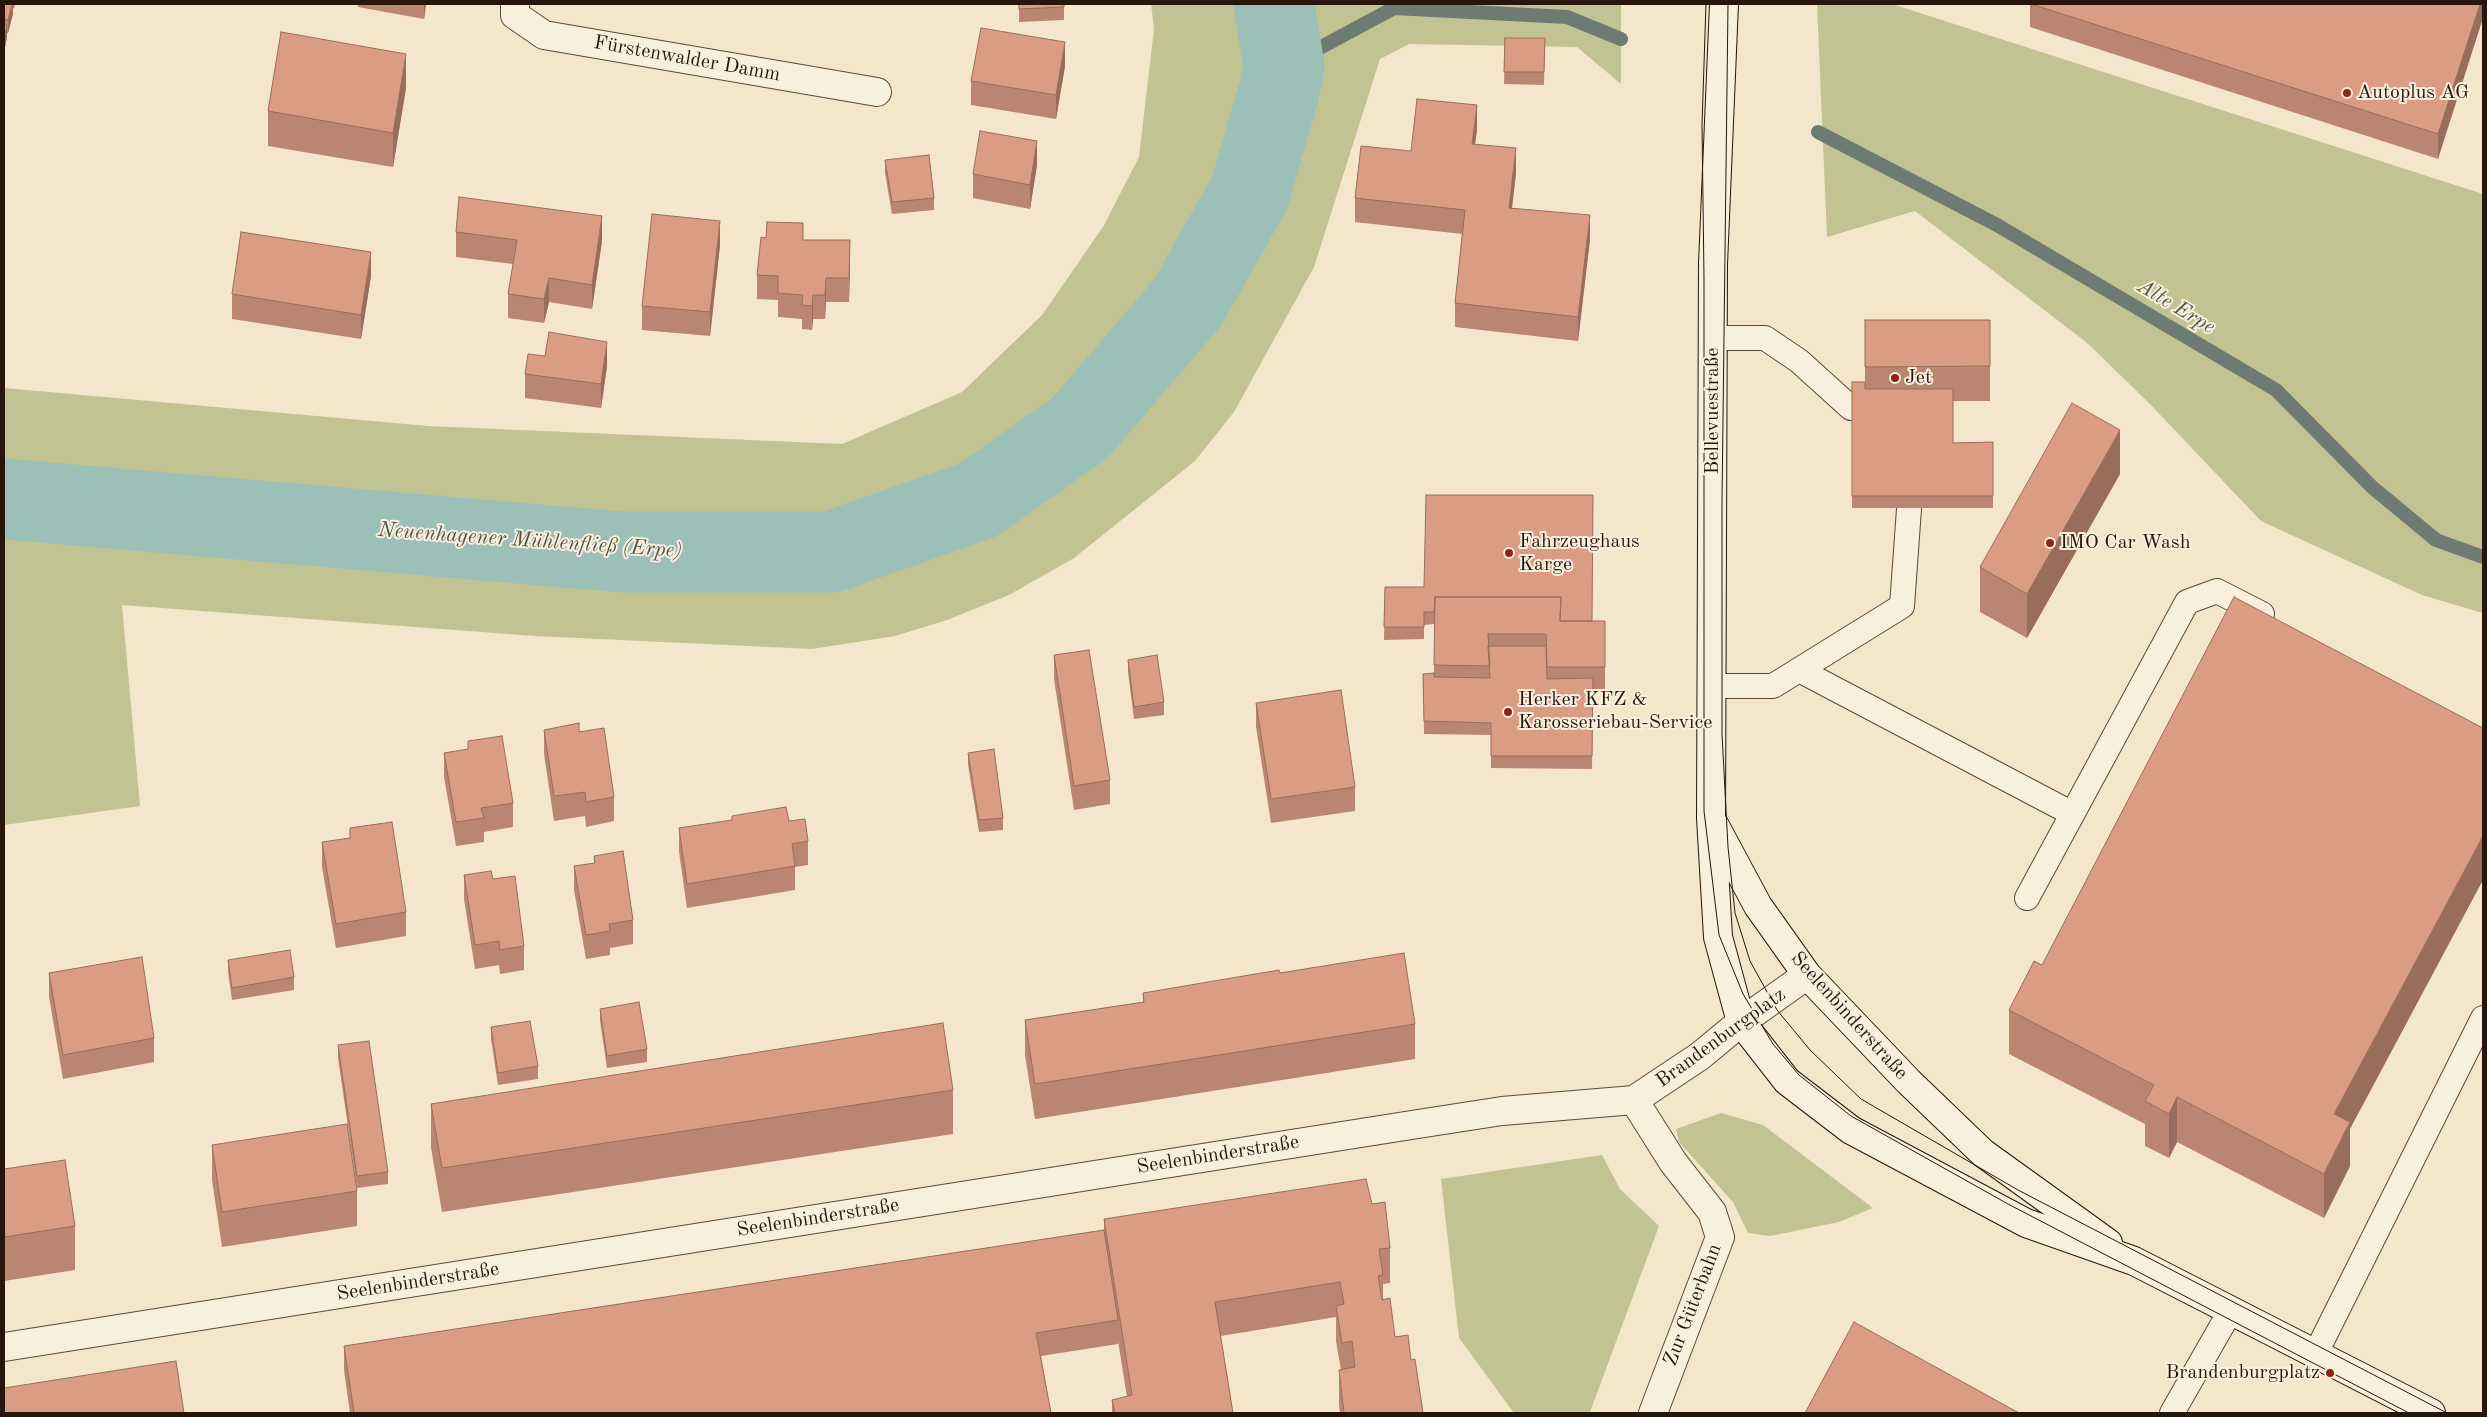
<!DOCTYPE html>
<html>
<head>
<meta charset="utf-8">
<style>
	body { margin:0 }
	#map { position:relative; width:2487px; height:1417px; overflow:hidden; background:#f4e6cb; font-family:"Old Standard TT",serif }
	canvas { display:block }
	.frame { position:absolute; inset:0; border:5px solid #28160c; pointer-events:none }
</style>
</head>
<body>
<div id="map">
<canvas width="2487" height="1417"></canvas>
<div class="frame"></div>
</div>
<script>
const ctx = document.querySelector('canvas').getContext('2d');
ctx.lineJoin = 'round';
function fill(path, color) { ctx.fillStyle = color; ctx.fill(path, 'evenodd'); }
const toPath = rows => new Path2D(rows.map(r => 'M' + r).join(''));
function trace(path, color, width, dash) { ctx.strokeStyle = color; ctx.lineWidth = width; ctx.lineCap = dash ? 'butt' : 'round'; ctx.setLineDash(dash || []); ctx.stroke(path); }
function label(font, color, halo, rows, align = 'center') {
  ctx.font = font + ' "Old Standard TT",serif'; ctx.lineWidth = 4; ctx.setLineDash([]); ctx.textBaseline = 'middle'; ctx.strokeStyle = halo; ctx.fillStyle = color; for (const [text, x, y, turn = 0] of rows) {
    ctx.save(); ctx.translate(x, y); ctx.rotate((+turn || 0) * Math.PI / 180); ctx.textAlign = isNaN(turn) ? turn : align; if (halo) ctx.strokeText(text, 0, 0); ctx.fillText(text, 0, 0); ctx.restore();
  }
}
const green = toPath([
	[1151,4,1621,4,1621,84,1577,47,1409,44,1380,59,1314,267,1234,412,1195,461,1074,558,1009,595,947,620,895,636,812,649,535,636,122,605,140,806,4,825,4,388,428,426,842,444,962,392,1042,315,1103,227,1139,157,1154,29],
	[1817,4,1892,4,2483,194,2483,613,2422,595,2261,521,2148,402,2086,342,1915,211,1827,237],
	[1721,1113,1763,1125,1873,1208,1839,1222,1795,1231,1770,1236,1748,1233,1733,1202,1679,1142,1676,1129],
	[1602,1155,1620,1189,1659,1226,1590,1412,1514,1413,1459,1338,1441,1179]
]);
const stream = toPath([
	[1284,67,1394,8,1567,17,1621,39],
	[1818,132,1997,225,2276,390,2372,487,2436,540,2483,557]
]);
const river = toPath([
	[4,499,622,552,831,552,978,500,1080,428,1188,302,1250,192,1279,91,1284,67,1274,4]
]);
const lane = toPath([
	[1713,338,1765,338,1799,361,1851,408],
	[1799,670,2071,813],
	[1710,686,1773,686,1902,606,1909,509],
	[2027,898,2187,602,2217,591,2262,614],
	[2316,1353,2483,1018],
	[2172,1413,2231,1310]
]);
const street = toPath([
	[515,4,515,15,544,35,877,92],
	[1634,1100,1673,1162,1712,1212,1720,1237,1653,1413],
	[4,1347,1418,1124,1502,1111,1634,1100,1700,1056,1741,1022,1807,975]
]);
const secondary = toPath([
	[1724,4,1713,264,1711,818,1718,937,1741,1022,1787,1081,1851,1130,2026,1223,2134,1261,2431,1413],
	[1715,826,1758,906,1807,975,1909,1082,1983,1153,2108,1243]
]);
const tram = toPath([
	[1706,4,1702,125,1704,278,1704,811,1719,935,1743,994,1773,1044,1799,1075,1851,1116,2008,1204,2409,1413],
	[1728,4,1722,502,1722,734,1728,847,1735,913,1750,961,1777,1010,1810,1050,1861,1099,2018,1190,2447,1413]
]);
const wall = toPath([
	[4,4,15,4,14,9,13,8,13,14,8,33,7,33,7,37,4,52],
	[358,4,426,4,424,19,358,7],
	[1019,4,1064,4,1064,20,1019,22],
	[2030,4,2483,4,2438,159,2030,27],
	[1505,38,1545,38,1544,85,1504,84],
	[1065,66,1056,119,971,105,971,81],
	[406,88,393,167,268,146,268,111],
	[1477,129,1475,144,1516,173,1512,208,1590,239,1578,341,1455,327,1455,303,1462,234,1355,222,1355,198,1411,151],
	[885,160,934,198,934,210,892,214,885,173],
	[1037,165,1030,209,973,198,973,174],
	[456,232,602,241,592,309,549,302,544,323,508,318,508,294,513,264,456,257],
	[803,240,850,264,849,302,826,302,825,319,813,319,812,330,802,329,802,319,778,317,778,300,757,299,757,275],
	[720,245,710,336,642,330,642,306],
	[371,276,361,339,232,319,232,294],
	[1865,320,1990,320,1990,401,1953,401,1953,443,1993,442,1993,508,1852,508,1852,382,1865,382],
	[607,366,601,408,525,398,525,374],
	[2120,474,2027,638,1980,612,1980,567],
	[1385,587,1592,621,1605,621,1605,691,1593,691,1592,769,1491,768,1491,735,1424,734,1423,674,1434,673,1435,623,1434,624,1424,625,1424,639,1384,640],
	[1054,655,1110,780,1110,804,1074,810,1054,679],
	[1128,660,1164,702,1164,715,1134,719,1128,672],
	[1256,703,1355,787,1355,811,1271,823,1256,727],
	[544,730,579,732,614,797,614,821,586,827,585,816,554,821,544,754],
	[468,741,513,803,513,827,484,832,484,842,456,846,444,777,444,753,468,749],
	[968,753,1003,818,1003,830,979,832,968,765],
	[732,816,789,821,808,841,808,865,795,867,795,890,687,908,679,852,679,828,732,820],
	[350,828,406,912,406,936,336,948,322,867,322,842,350,838],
	[594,856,633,920,633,944,610,948,610,955,586,959,574,890,574,866,594,863],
	[464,875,493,879,524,946,524,970,500,974,499,965,475,969,464,899],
	[228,960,294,977,294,990,232,1000,228,972],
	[49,973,154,1038,154,1062,63,1079,49,997],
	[1280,973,1415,1024,1415,1059,1035,1119,1025,1055,1025,1020,1143,1002,1143,993],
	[600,1009,647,1049,647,1062,607,1068,600,1021],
	[2009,1010,2350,1129,2350,1166,2324,1218,2177,1142,2169,1158,2145,1146,2145,1124,2009,1054],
	[491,1027,538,1066,538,1079,498,1085,491,1039],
	[338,1045,388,1172,388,1184,357,1188,338,1058],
	[953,1090,953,1134,442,1212,431,1148,431,1104],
	[212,1145,357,1191,357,1226,222,1247,212,1180],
	[4,1169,75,1226,75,1270,4,1281],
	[1372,1204,1390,1248,1390,1283,1383,1284,1383,1299,1395,1337,1411,1360,1423,1413,1340,1413,1339,1405,1339,1370,1341,1370,1336,1341,1336,1317,1221,1336,1233,1413,1112,1413,1112,1400,1127,1397,1118,1341,1118,1344,1041,1356,1051,1413,350,1413,344,1370,344,1346,1104,1230,1104,1219]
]);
const shadedWall = toPath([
	[12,4,13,14,8,33,8,20],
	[424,4,426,4,424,19],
	[2480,4,2483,4,2483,18,2438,159,2438,134],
	[7,25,7,37,4,52,4,40],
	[1065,42,1065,66,1056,119,1056,95],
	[406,54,406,88,393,167,393,133],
	[1477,105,1477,129,1472,168,1472,144],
	[1037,141,1037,165,1030,209,1030,185],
	[1516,148,1516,173,1509,232,1509,208],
	[1590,215,1590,239,1578,341,1578,317],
	[602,216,602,241,592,309,592,285],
	[720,221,720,245,710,336,710,312],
	[850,240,850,264,849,302,849,278],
	[371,252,371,276,361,339,361,315],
	[549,278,549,302,544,323,544,299],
	[826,278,826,302,825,319,825,295],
	[813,295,813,319,812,330,812,306],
	[607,342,607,366,601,408,601,384],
	[2120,430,2120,474,2027,638,2027,594],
	[2483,836,2483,880,2350,1129,2350,1166,2324,1218,2324,1174,2334,1114],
	[2177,1097,2177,1142,2169,1158,2169,1114]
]);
const building = toPath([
	[4,4,12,4,8,20,4,19,4,4],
	[1019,4,1064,4,1064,7,1019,9,1019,4],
	[2031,4,2480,4,2438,134,2031,4],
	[4,24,7,25,4,40,4,24],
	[981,28,1065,42,1056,95,971,81,981,28],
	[281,32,406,54,393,133,268,111,281,32],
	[1505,38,1545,38,1544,72,1504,72,1505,38],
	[1417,99,1477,105,1472,144,1516,148,1509,208,1590,215,1578,317,1455,303,1465,210,1355,198,1361,146,1411,151,1417,99],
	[980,131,1037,141,1030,185,973,174,980,131],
	[929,155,934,198,892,202,885,160,929,155],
	[459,197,602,216,592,285,549,278,544,299,508,294,517,240,456,232,459,197],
	[652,214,720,221,710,312,642,306,652,214],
	[767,222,803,223,803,240,850,240,849,278,826,278,825,295,813,295,812,306,802,305,803,295,778,293,778,276,757,275,761,237,766,238,767,222],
	[241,232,371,252,361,315,232,294,241,232],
	[1865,320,1990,320,1990,366,1865,367,1865,320],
	[549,332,607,342,601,384,525,374,528,354,545,356,549,332],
	[1852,382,1865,382,1865,389,1953,389,1953,443,1993,442,1993,496,1852,496,1852,382],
	[2072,403,2120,430,2027,594,1980,567,2072,403],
	[1426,495,1593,495,1592,621,1560,621,1561,597,1435,597,1434,612,1424,612,1424,627,1384,627,1385,587,1424,587,1426,495],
	[1435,597,1561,597,1560,621,1605,621,1605,667,1547,667,1546,634,1488,634,1490,666,1434,665,1435,597],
	[2234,597,2483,728,2483,836,2334,1114,2350,1122,2324,1174,2177,1097,2169,1114,2145,1101,2154,1085,2009,1010,2034,961,2042,965,2234,597],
	[1488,646,1546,646,1547,679,1593,678,1592,756,1491,756,1491,723,1424,721,1423,674,1434,673,1434,677,1490,678,1488,646],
	[1089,650,1110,780,1074,786,1054,655,1089,650],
	[1157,655,1164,702,1134,707,1128,660,1157,655],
	[1341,690,1355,787,1271,799,1256,703,1341,690],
	[579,723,579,732,604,728,614,797,586,802,585,792,554,796,544,730,579,723],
	[502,736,513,803,481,808,484,818,456,822,444,753,468,749,468,741,502,736],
	[994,749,1003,818,979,820,968,753,994,749],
	[786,807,789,821,805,819,808,841,792,844,795,866,687,884,679,828,732,820,732,816,786,807],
	[392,822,406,912,336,924,322,842,350,838,350,828,392,822],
	[623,851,633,920,609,924,610,931,586,935,574,866,595,863,594,856,623,851],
	[491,871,493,879,515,876,524,946,500,950,499,941,475,945,464,875,491,871],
	[290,950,294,977,232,988,228,960,290,950],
	[1404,953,1415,1024,1035,1084,1025,1020,1144,1002,1143,993,1279,970,1280,973,1404,953],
	[142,957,154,1038,63,1055,49,973,142,957],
	[639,1002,647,1049,607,1056,600,1009,639,1002],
	[530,1021,538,1066,498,1073,491,1027,530,1021],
	[943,1023,953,1090,442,1168,431,1104,943,1023],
	[369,1041,388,1172,357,1176,338,1045,369,1041],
	[347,1124,357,1191,222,1212,212,1145,347,1124],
	[65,1160,75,1226,4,1237,4,1169,65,1160],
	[1366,1179,1372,1204,1385,1202,1390,1248,1379,1249,1383,1275,1378,1276,1382,1300,1390,1298,1395,1337,1408,1335,1411,1360,1415,1359,1423,1413,1344,1413,1339,1370,1355,1367,1352,1341,1342,1343,1336,1306,1344,1304,1340,1282,1215,1302,1233,1413,1115,1413,1112,1400,1132,1395,1104,1219,1366,1179],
	[1104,1230,1118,1320,1036,1333,1051,1413,354,1413,344,1346,1104,1230],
	[1854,1322,2019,1413,1805,1413,1854,1322],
	[176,1361,184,1413,4,1413,4,1388,176,1361]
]);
const markers = [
	[2347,93,5,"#8f2418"],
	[1895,378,5,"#8f2418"],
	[2050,543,5,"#8f2418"],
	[1509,553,5,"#8f2418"],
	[1508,712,5,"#8f2418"],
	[2330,1373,5,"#8f2418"]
];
const streetNames = [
	["Fürstenwalder Damm",687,59,10],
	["Bellevuestraße",1713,411,-90],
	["Seelenbinderstraße",1849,1016,48],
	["Brandenburgplatz",1721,1038,-36],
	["Seelenbinderstraße",1218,1155,-9],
	["Seelenbinderstraße",818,1218,-9],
	["Seelenbinderstraße",418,1282,-9],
	["Zur Güterbahn",1693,1305,-69]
];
const poiNames = [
	["Autoplus AG",2357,93],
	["Jet",1905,378],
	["Fahrzeughaus",1519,542],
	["Karge",1519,565],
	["IMO Car Wash",2060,543],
	["Herker KFZ &",1518,700],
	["Karosseriebau-Service",1518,723],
	["Brandenburgplatz",2320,1373,"right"]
];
const waterNames = [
	["Alte Erpe",2176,307,31],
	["Neuenhagener Mühlenfließ (Erpe)",530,541,4]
];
fill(green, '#c2c392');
trace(stream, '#6e7b73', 14);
trace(river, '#9cbfb8', 81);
trace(lane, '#5b4a3c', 26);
trace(street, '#5b4a3c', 30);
trace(secondary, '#28160c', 30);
trace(lane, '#f8efdd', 24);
trace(street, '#f8efdd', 28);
trace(secondary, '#f8efdd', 28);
trace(tram, '#28160c', 1);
fill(wall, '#bb8671');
fill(shadedWall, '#996d5c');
fill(building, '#da9c83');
trace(building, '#996d5c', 1);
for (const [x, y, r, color] of markers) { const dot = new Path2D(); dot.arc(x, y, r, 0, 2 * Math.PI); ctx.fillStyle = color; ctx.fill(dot); trace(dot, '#f8efdd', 2); }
label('20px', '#28160c', '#f8efdd', streetNames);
label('20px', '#28160c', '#f8efdd', poiNames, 'left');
label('italic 21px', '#515148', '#f8efdd', waterNames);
</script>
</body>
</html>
